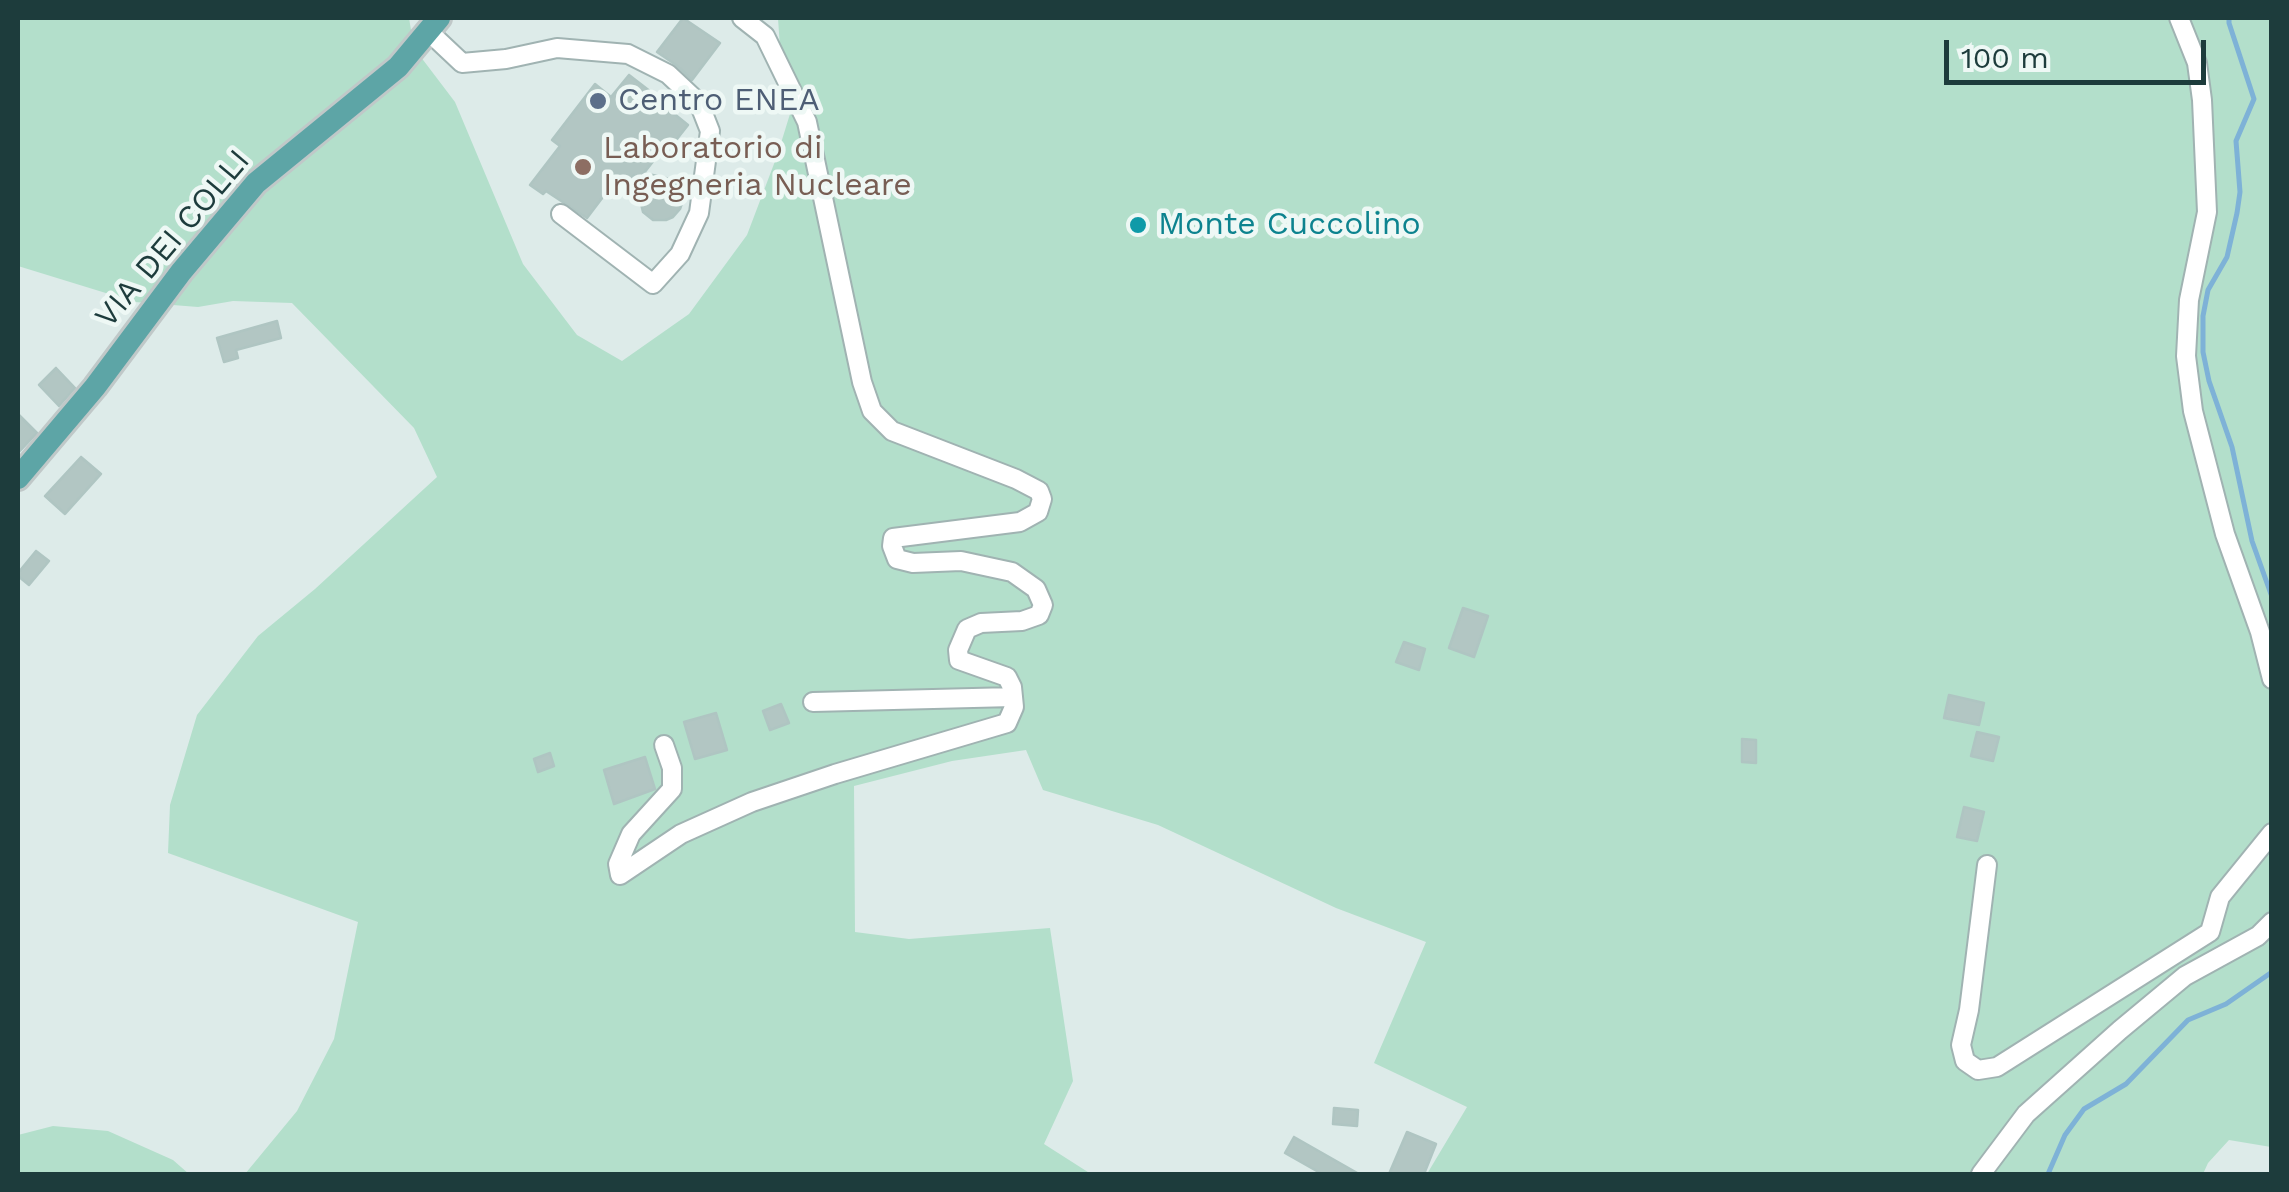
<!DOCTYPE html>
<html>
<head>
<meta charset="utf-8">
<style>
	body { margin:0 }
	#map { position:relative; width:2289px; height:1192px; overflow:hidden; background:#ddebe9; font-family:"Work Sans",sans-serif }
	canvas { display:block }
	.frame { position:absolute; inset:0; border:20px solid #1d3c3c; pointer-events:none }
	.scale { position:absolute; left:1944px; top:40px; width:262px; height:45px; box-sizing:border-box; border:5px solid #1d3c3c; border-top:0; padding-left:12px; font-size:30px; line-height:35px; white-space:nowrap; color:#1d3c3c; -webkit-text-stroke:8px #eef8f5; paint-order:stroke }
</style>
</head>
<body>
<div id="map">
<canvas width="2289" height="1192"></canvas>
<div class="frame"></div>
<div class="scale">100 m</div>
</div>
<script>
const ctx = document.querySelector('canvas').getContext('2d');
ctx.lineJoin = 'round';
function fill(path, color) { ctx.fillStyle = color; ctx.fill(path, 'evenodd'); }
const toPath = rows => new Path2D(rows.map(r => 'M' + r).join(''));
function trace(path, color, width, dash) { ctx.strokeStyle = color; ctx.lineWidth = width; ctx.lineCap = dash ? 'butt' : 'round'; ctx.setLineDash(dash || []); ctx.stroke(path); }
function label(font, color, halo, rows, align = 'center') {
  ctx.font = font + ' "Work Sans",sans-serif'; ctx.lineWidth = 9; ctx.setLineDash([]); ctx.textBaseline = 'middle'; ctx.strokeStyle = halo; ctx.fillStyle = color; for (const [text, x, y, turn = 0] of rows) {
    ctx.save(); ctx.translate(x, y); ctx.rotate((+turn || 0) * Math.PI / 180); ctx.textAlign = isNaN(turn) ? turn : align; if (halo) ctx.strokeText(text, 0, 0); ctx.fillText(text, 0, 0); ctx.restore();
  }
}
const green = toPath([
	[18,18,409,18,414,48,455,102,523,264,577,335,622,361,689,314,747,235,777,156,798,88,780,48,778,18,2271,18,2271,1147,2229,1140,2208,1163,2203,1174,1427,1174,1467,1107,1374,1063,1426,942,1336,908,1158,825,1043,790,1026,750,952,761,854,786,855,932,909,939,1050,928,1073,1081,1044,1144,1091,1174,245,1174,297,1111,334,1039,358,922,168,853,170,805,197,715,258,636,315,589,437,477,414,428,292,303,233,301,198,307,135,302,18,266],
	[53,1126,108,1131,173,1160,189,1174,18,1174,18,1135]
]);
const stream = toPath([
	[2229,18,2229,23,2254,99,2236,141,2240,192,2237,213,2227,257,2208,290,2203,316,2203,352,2209,381,2232,447,2252,541,2272,597],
	[2048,1174,2065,1135,2084,1109,2126,1084,2188,1020,2226,1004,2272,972]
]);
const building = toPath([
	[683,18,720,43,692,80,676,65,657,52,683,18],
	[629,75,664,102,662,104,688,125,673,144,669,141,644,173,670,179,681,189,683,200,680,209,673,217,666,220,653,220,643,212,634,175,618,196,609,189,587,218,546,191,543,194,530,185,560,146,552,140,595,84,611,97,629,75],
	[277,321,281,338,236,350,238,358,224,362,217,338,277,321],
	[56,368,75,388,59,406,39,385,56,368],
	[18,414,37,433,18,453,18,414],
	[81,457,101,474,65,514,45,496,81,457],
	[36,551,49,561,29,585,18,576,18,573,36,551],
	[1463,608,1488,616,1474,657,1449,648,1463,608],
	[1404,642,1425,649,1419,670,1396,662,1404,642],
	[1949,695,1984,703,1979,725,1944,718,1949,695],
	[781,704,789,723,770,730,763,711,781,704],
	[716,713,727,750,695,759,684,722,716,713],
	[1977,732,1999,737,1993,761,1971,756,1977,732],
	[1742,739,1756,740,1756,763,1742,762,1742,739],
	[550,753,554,766,538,772,534,759,550,753],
	[645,757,655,789,614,804,604,770,645,757],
	[1964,807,1984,812,1977,841,1957,837,1964,807],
	[1334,1108,1358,1110,1357,1126,1333,1124,1334,1108],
	[1407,1132,1436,1144,1424,1174,1389,1174,1407,1132],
	[1294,1137,1359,1174,1322,1174,1285,1153,1294,1137]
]);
const minor = toPath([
	[2179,18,2197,63,2202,100,2207,212,2189,300,2186,356,2193,411,2225,534,2260,632,2272,679],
	[428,31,462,63,506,59,557,48,628,54,668,74,699,103,710,131,699,213,680,254,653,284,561,214],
	[813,702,1013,697],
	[664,745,672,768,672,789,631,834,618,864,620,875,681,834,752,802,835,774,1007,723,1014,707,1012,687,1007,677,959,660,958,650,967,629,981,623,1022,621,1039,615,1043,605,1036,589,1012,572,961,561,913,563,897,559,892,546,893,538,1020,522,1038,512,1042,499,1039,491,1016,479,892,431,872,411,862,382,807,122,765,36,742,18],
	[1987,865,1969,1010,1961,1045,1965,1061,1978,1070,1997,1067,2210,932,2220,897,2272,833],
	[1981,1174,2026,1114,2120,1030,2185,976,2258,936,2272,922]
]);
const major = toPath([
	[18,478,95,387,181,272,256,183,398,67,439,18]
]);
const markers = [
	[598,101,10,"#5c6f8a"],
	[583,167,10,"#8d6e63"],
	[1138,225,10,"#0f9aa8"]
];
const serviceNames = [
	["Centro ENEA",618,101]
];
const educationNames = [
	["Laboratorio di",603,149],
	["Ingegneria Nucleare",603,186]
];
const cultureNames = [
	["Monte Cuccolino",1158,225]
];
const streetNames = [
	["VIA DEI COLLI",173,239,-50]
];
fill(green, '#b3dfcb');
trace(stream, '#7eb2d7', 5);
fill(building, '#b2c6c3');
trace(building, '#afc5c2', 2.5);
trace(minor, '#a0b3b2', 22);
trace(major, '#c0c8c8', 28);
trace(minor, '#fff', 18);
trace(major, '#5da5a6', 22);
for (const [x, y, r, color] of markers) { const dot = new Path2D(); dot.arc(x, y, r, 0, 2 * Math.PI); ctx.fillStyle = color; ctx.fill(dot); trace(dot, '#eef8f5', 4); }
label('32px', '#4e5e75', '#eef8f5', serviceNames, 'left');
label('32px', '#785e54', '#eef8f5', educationNames, 'left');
label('32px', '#0d838f', '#eef8f5', cultureNames, 'left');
label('32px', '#1d3c3c', '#eef8f5', streetNames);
</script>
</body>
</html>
